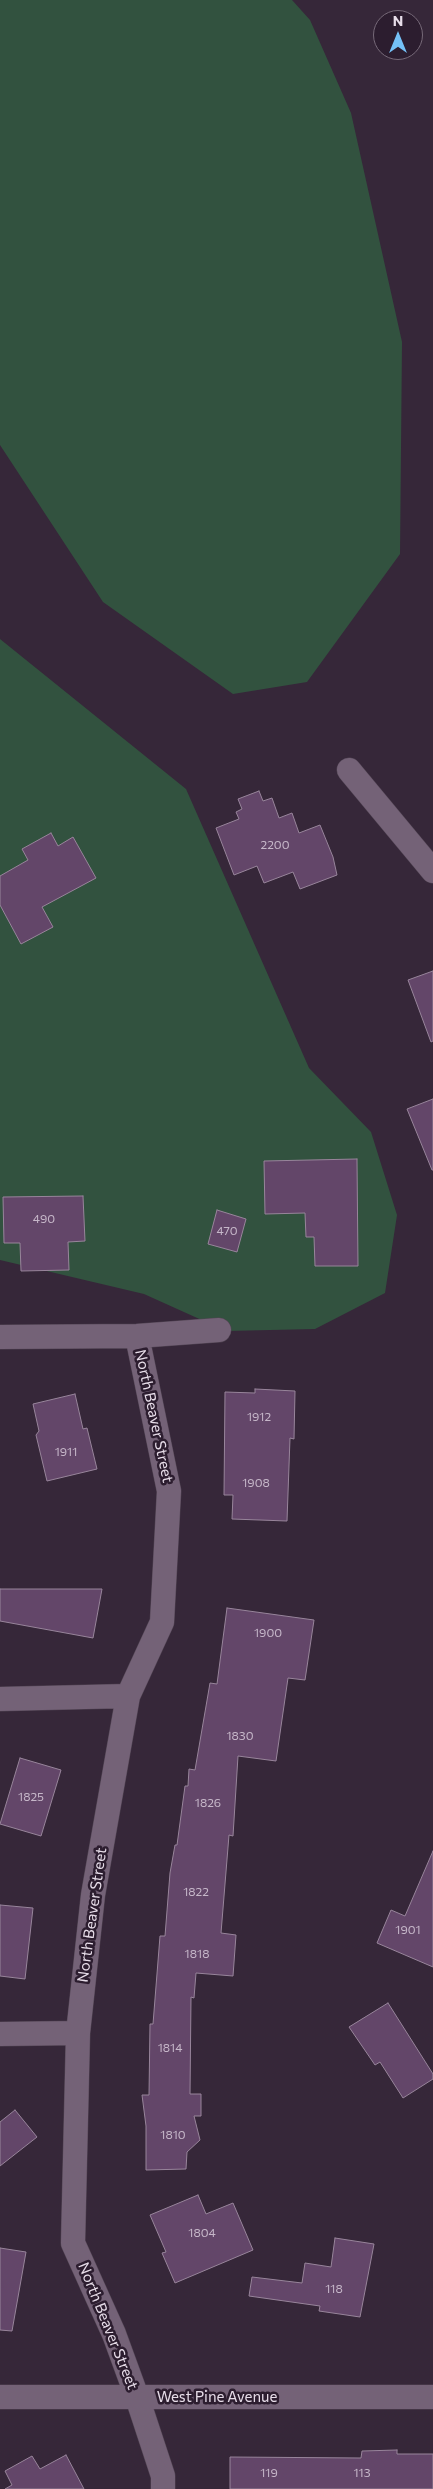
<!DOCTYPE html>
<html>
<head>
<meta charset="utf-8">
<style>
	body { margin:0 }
	#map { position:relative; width:433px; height:2489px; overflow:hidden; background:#362739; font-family:Commissioner,sans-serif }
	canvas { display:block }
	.north { position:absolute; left:373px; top:10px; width:50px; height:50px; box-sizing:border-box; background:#2c1d2f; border:1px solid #776a79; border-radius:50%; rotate:0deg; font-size:14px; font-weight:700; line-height:20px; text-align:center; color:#e7dde9 }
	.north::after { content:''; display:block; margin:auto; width:18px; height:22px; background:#74c0f6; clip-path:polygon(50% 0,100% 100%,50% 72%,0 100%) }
</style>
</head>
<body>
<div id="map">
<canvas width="433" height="2489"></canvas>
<div class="north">N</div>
</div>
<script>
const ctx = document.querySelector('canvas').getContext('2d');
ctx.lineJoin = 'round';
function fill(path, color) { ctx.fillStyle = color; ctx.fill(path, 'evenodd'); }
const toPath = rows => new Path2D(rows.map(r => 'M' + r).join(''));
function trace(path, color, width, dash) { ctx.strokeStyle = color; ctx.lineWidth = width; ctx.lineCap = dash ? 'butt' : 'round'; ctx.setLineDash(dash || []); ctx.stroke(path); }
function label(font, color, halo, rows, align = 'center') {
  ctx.font = font + ' Commissioner,sans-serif'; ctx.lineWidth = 5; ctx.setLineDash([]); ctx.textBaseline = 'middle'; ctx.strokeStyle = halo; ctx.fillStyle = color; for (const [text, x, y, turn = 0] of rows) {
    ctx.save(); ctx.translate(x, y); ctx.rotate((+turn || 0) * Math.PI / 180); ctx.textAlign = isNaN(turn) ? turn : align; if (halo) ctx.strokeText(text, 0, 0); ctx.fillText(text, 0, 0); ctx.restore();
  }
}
const green = toPath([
	[0,0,292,0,310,20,351,113,402,342,400,554,307,682,233,694,103,602,0,445],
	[0,639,186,789,309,1068,371,1132,397,1215,385,1293,315,1329,226,1331,144,1294,0,1260]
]);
const building = toPath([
	[259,791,263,801,272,798,279,818,292,813,299,833,320,825,333,857,337,875,300,889,293,872,264,883,257,866,234,875,216,828,239,819,236,812,242,809,238,799,259,791],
	[51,833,58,846,73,837,96,878,42,907,53,927,21,944,0,905,0,876,28,860,22,849,51,833],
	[433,971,433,1041,431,1042,408,980,433,971],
	[433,1099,433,1170,432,1170,407,1109,433,1099],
	[357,1159,358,1266,315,1266,314,1237,306,1237,305,1213,265,1214,264,1161,357,1159],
	[83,1196,85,1241,68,1242,69,1270,21,1271,20,1243,4,1243,3,1197,83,1196],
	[217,1210,246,1219,237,1252,208,1244,217,1210],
	[255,1389,295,1391,294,1439,290,1438,287,1521,232,1519,233,1495,224,1495,225,1392,255,1393,255,1389],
	[75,1394,83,1429,87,1428,97,1469,47,1481,36,1435,39,1431,33,1404,75,1394],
	[0,1589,102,1589,93,1638,0,1621,0,1589],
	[227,1608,314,1620,305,1680,288,1678,276,1761,238,1756,233,1836,229,1835,221,1933,236,1935,233,1976,196,1973,194,1998,191,1997,190,2094,201,2094,201,2116,194,2116,200,2140,187,2152,186,2169,146,2170,146,2126,142,2095,149,2095,150,2024,153,2024,160,1936,165,1936,170,1873,175,1845,177,1845,185,1786,188,1786,189,1769,195,1770,210,1683,217,1684,227,1608],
	[20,1758,61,1770,41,1836,0,1824,20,1758],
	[433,1851,433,1967,377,1943,391,1910,405,1916,433,1851],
	[0,1905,33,1908,25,1979,0,1976,0,1905],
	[388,2003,433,2074,433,2079,403,2098,380,2062,375,2065,349,2027,388,2003],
	[15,2110,37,2137,0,2166,0,2122,15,2110],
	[198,2195,206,2214,233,2203,253,2250,175,2283,162,2253,166,2252,150,2215,198,2195],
	[335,2238,374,2244,360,2317,319,2311,320,2306,249,2296,252,2277,302,2283,305,2263,331,2267,335,2238],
	[0,2248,26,2252,12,2331,0,2330,0,2248],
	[397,2450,397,2454,433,2454,433,2489,230,2489,230,2457,361,2458,362,2451,397,2450],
	[66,2455,84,2489,5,2489,12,2485,5,2471,32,2456,40,2469,66,2455]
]);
const minor = toPath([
	[349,770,433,871],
	[137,1336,169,1491,162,1622,128,1696,93,1895,78,2033,73,2243,114,2334,137,2397,163,2476,163,2489],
	[0,1337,137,1336,219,1330],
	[0,1699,128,1696],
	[0,2034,78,2033],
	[0,2397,433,2397]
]);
const numberNames = [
	["2200",275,845],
	["490",44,1219],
	["470",227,1231],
	["1912",259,1417],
	["1911",66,1452],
	["1908",256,1483],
	["1900",268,1633],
	["1830",240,1736],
	["1825",31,1797],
	["1826",208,1803],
	["1822",196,1892],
	["1901",408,1930],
	["1818",197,1954],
	["1814",170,2048],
	["1810",173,2135],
	["1804",202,2233],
	["118",334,2289],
	["119",269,2473],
	["113",362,2473]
];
const streetNames = [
	["North Beaver Street",154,1416,78],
	["North Beaver Street",92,1915,-82],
	["North Beaver Street",108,2326,68],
	["West Pine Avenue",217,2397]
];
fill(green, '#32523f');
fill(building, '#634669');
trace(building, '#98859b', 1);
trace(minor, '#524554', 25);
trace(minor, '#746277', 24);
label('12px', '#c6b7c9', null, numberNames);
label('15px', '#e7dde9', '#2c1d2f', streetNames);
</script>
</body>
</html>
